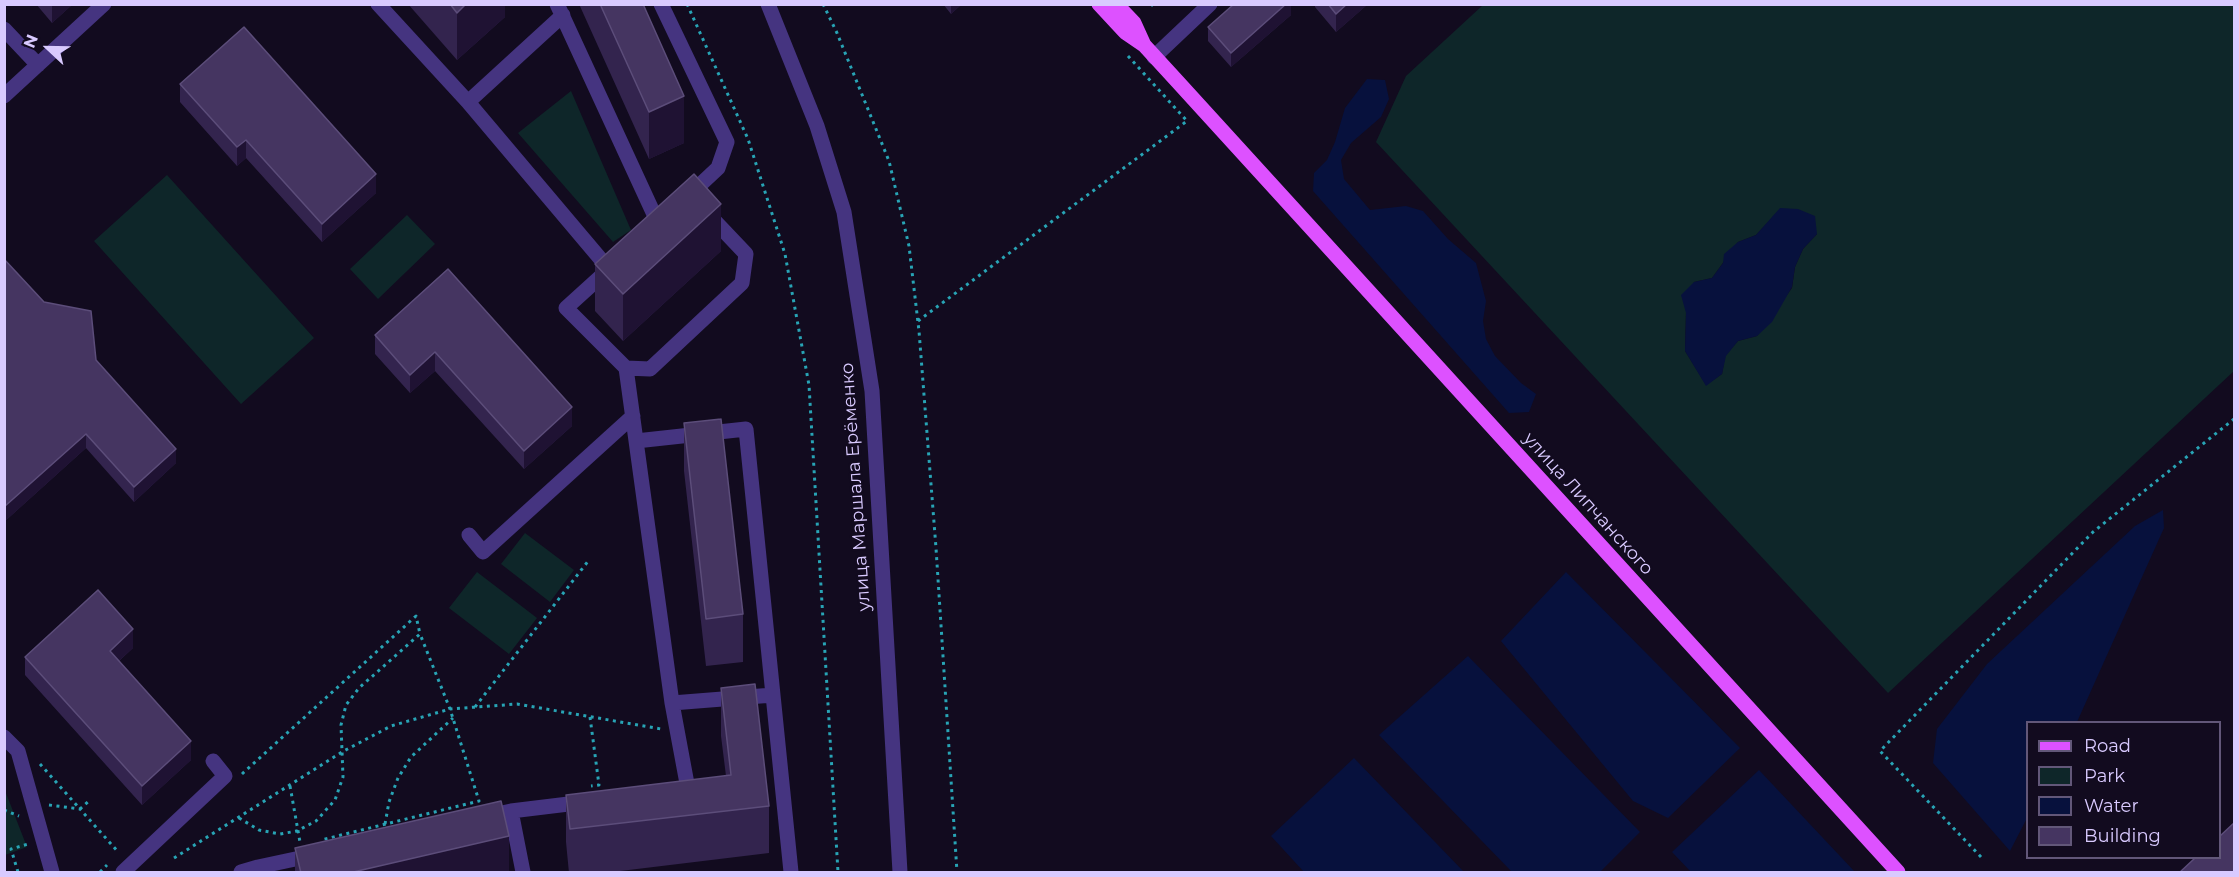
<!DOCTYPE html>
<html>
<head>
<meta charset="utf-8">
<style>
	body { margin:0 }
	#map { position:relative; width:2239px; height:877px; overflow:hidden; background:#120b1f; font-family:Montserrat,sans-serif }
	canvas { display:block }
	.frame { position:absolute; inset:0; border:6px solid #d9caff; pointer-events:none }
	.legend { position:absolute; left:2026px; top:721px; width:195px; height:138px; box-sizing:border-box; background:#120b1f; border:2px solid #625779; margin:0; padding:8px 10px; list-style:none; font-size:18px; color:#d9caff }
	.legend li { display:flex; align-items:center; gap:12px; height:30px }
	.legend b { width:30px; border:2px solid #625779 }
	.north { position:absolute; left:18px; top:18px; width:60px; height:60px; -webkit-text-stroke:4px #120b1f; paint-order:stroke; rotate:292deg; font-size:16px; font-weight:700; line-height:24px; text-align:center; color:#d9caff }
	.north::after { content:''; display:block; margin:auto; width:21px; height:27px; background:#d9caff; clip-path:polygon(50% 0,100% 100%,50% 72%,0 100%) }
</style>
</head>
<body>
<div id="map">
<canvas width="2239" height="877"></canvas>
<div class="frame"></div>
<ul class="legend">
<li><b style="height:8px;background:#dd51ff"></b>Road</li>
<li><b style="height:16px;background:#0e2629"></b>Park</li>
<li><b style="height:16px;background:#07113d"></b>Water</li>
<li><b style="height:16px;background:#453561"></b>Building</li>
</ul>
<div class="north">N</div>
</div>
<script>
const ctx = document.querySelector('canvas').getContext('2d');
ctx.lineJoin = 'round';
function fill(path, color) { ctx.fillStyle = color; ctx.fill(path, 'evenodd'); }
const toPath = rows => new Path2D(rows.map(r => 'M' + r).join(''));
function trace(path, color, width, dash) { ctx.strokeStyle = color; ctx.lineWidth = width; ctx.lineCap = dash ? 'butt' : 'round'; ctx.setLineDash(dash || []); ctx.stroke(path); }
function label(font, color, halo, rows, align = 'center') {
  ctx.font = font + ' Montserrat,sans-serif'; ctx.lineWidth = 4.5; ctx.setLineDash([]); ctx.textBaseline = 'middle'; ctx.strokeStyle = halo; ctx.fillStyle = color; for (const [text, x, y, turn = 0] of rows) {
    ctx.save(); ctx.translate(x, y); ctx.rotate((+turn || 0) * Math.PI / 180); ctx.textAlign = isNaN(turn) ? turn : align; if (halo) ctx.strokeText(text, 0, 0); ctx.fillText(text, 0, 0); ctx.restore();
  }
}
const green = toPath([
	[1483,5,2234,5,2234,371,1888,693,1376,142,1406,76],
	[1780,209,1817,234,1803,249,1795,267,1792,288,1757,336,1738,341,1725,356,1722,374,1706,385,1685,351,1686,313,1694,282,1712,278,1738,242,1756,235],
	[571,91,631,230,613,242,518,133],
	[167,175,314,338,241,404,94,241],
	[407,215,435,244,378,299,350,269],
	[525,533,574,570,550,602,501,564],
	[477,572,537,618,509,654,449,608],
	[4,788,27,847,5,855,4,855]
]);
const water = toPath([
	[1367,79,1385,80,1389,99,1381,117,1351,143,1341,160,1344,179,1370,210,1406,206,1423,211,1448,239,1476,263,1486,301,1483,321,1486,339,1495,356,1521,383,1536,394,1529,412,1509,413,1313,191,1314,173,1327,160,1335,142,1345,108],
	[1780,208,1798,209,1815,216,1817,234,1803,249,1795,267,1792,287,1772,322,1757,336,1738,341,1726,356,1722,374,1706,386,1685,351,1686,313,1681,295,1694,282,1712,278,1723,263,1724,254,1738,242,1756,235],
	[2163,510,2164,528,2077,722,2028,722,2027,818,2010,851,1933,763,1937,729,1987,664,2135,526],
	[1566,572,1740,748,1668,818,1633,801,1501,641],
	[1468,656,1640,832,1600,872,1512,872,1379,735],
	[1354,758,1464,872,1304,872,1271,836],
	[1759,770,1855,872,1691,872,1672,852]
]);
const path = toPath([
	[687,4,748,139,785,254,809,385,838,872],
	[823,4,837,33,889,161,909,246,919,331,936,548,957,872],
	[1151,6,1153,4],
	[918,321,1187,121,1128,56],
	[475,707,589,560],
	[590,717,599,785,591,786],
	[40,764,80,809,90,800],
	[242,774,416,616,420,634],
	[290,786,300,842],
	[49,805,80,809,119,853],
	[4,810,19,816],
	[239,818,259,830,280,834,297,831,316,821,335,800,343,777,341,725,346,705,359,688,420,634,450,709,479,801,321,840],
	[385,824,389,802,398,778,411,757,453,718],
	[1981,857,1880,751,2093,532,2234,419],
	[174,858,342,752,391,726,450,709,517,704,661,729],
	[18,872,11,849,28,844],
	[100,872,107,865]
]);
const minor = toPath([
	[378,4,468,102,609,269,613,265],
	[557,4,658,223,653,229],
	[661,4,727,142,718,168,687,197],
	[768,4,817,126,844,212,872,391,900,872],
	[4,29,38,65],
	[1154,57,1210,4],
	[4,96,104,4],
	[468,102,563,15],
	[609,269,566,308,626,368,650,369,742,283,746,254,708,214],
	[626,368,672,703,688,789,677,790],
	[636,441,746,429,773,695],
	[469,535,483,552,633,416],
	[672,703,773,695,791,872],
	[4,737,18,751,52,872],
	[511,811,523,872],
	[484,817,511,811,585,802],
	[123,872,225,776,213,761],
	[241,872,258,867],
	[259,872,258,867,314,855]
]);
const major = toPath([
	[1099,4,1125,32,1144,45,1177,81,1898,872],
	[1116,4,1134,23,1144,45]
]);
const wall = toPath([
	[36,4,73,4,52,23],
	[408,4,505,4,505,17,457,60],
	[579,4,643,4,684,143,649,159],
	[943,4,962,4,951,14],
	[1291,4,1291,15,1231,67,1208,41,1208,27],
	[1315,4,1368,4,1336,32,1315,7],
	[180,84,376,193,322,242,246,158,237,166,180,102],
	[721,251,623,341,595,311,595,264],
	[448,269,572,426,524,469,435,371,410,393,375,354,375,335],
	[96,360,176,463,134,502,86,448,4,522],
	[684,423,743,614,743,662,706,666,684,471],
	[133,648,119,661,191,760,142,805,25,675,25,657],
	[721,688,769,806,769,853,604,873,569,873,566,842,566,795,726,776,721,736],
	[295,848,509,873,295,873]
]);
const shadedWall = toPath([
	[52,4,73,4,52,23],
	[466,4,505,4,505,17,457,60,457,13],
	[951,4,962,4,951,14],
	[1286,4,1291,4,1291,15,1231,67,1231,53],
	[1347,4,1368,4,1336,32,1336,14],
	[684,96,684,143,649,159,649,112],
	[246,140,246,158,237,166,237,147],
	[376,174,376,193,322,242,322,224],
	[721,204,721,251,623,341,623,294],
	[435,352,435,371,410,393,410,375],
	[572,407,572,426,524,469,524,451],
	[86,434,86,448,4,522,4,507],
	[176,449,176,463,134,502,134,487],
	[133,629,133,648,110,669,110,651],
	[191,741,191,760,142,805,142,786],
	[509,836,509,873,349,873]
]);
const building = toPath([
	[450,4,466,4,457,13,450,4],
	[600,4,643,4,684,96,649,112,600,4],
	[1234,4,1286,4,1231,53,1208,27,1234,4],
	[1328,4,1347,4,1336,14,1328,4],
	[244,27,376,174,322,224,246,140,237,147,180,84,244,27],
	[694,174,721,204,623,294,595,264,694,174],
	[4,259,44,302,91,311,96,360,176,449,134,487,86,434,4,507,4,259],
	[448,269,572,407,524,451,435,352,410,375,375,335,448,269],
	[721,419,743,614,706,619,684,423,721,419],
	[98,590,133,629,110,651,191,741,142,786,25,657,98,590],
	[755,684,769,806,570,829,566,795,731,775,721,688,755,684],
	[501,801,509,836,349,873,301,873,295,848,501,801],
	[2235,822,2235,870,2231,873,2179,873,2195,858,2220,858,2220,836,2235,822]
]);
const streetNames = [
	["улица Маршала Ерёменко",856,487,-94],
	["улица Липчанского",1588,504,48]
];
fill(green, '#0e2629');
fill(water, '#07113d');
trace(path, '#28a4b5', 3, [3, 4.5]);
trace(minor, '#453480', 15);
trace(major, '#dd51ff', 15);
fill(wall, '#33244e');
fill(shadedWall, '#1f1233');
fill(building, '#453561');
trace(building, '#5c4d7a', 1.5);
label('18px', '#d9caff', '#120b1f', streetNames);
</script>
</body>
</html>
